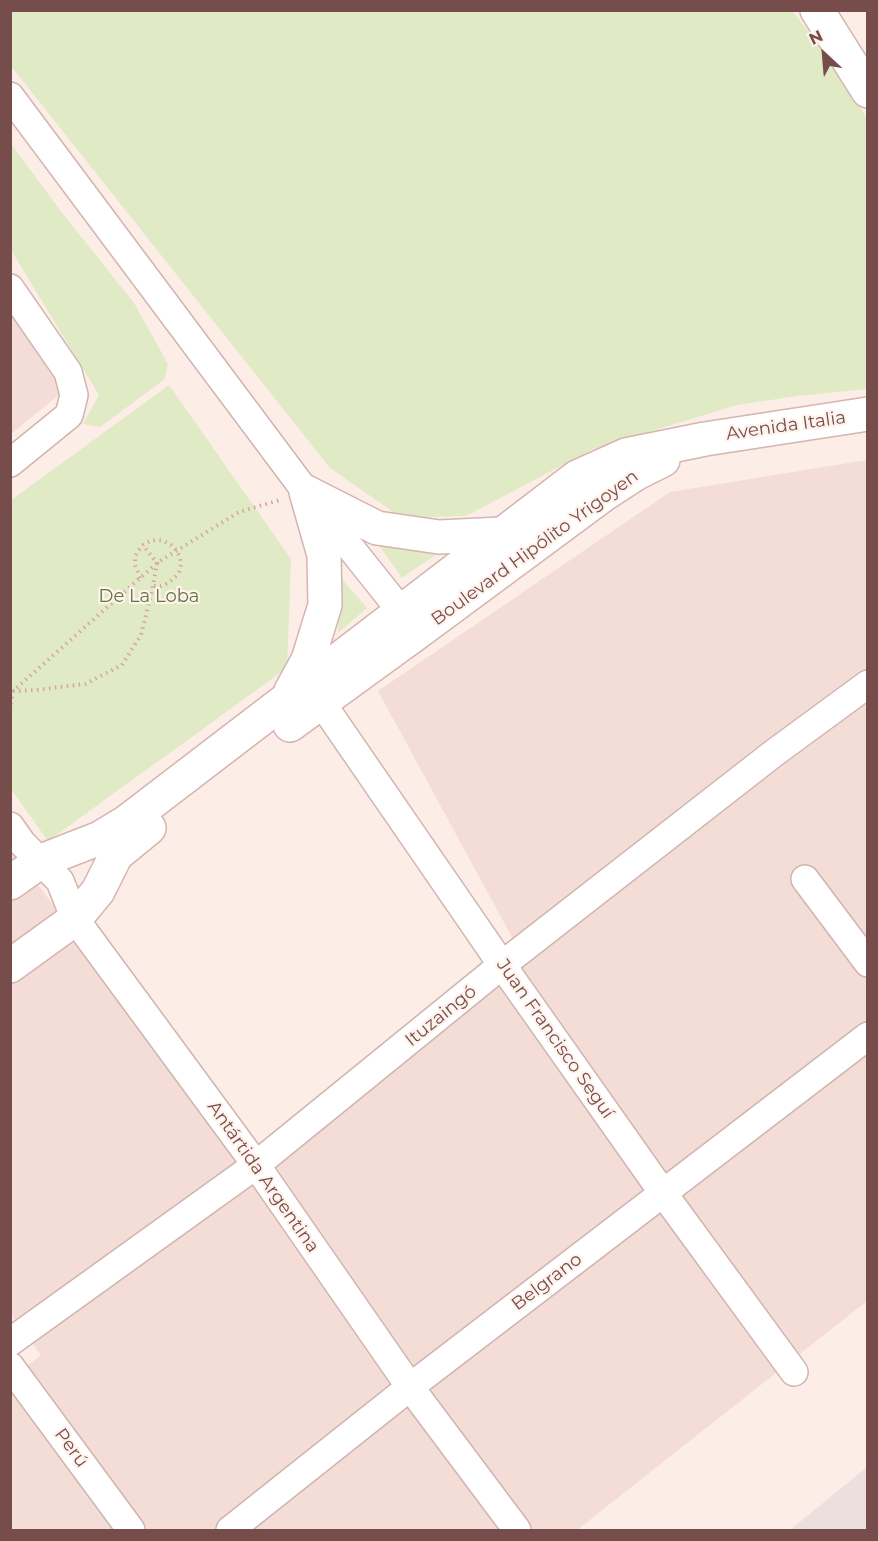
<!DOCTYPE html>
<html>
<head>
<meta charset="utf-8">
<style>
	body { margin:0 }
	#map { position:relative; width:878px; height:1541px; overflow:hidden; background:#fcede7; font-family:Montserrat,sans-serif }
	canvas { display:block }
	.frame { position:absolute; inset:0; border:12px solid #764d4b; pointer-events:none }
	.north { position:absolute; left:794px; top:24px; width:60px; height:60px; -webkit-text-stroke:4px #fff3ee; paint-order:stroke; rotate:334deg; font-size:16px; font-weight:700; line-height:24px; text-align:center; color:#764d4b }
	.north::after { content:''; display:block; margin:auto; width:21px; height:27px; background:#764d4b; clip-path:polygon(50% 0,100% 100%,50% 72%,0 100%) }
</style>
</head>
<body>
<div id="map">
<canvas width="878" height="1541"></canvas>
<div class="frame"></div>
<div class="north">N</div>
</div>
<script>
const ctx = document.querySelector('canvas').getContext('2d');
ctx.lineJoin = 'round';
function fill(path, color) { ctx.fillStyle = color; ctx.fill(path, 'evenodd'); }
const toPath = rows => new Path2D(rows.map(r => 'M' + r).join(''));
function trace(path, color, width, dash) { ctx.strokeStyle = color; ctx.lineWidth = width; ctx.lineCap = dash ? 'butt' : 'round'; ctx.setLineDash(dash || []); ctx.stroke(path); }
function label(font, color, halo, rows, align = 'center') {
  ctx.font = font + ' Montserrat,sans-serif'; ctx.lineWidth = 4.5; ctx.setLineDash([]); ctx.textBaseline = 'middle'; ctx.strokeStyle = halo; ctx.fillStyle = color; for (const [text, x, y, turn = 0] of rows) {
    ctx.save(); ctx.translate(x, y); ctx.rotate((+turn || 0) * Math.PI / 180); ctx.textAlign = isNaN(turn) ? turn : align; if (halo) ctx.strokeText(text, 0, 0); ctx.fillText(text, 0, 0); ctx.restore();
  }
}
const residential = toPath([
	[10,308,66,389,11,434,10,434],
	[867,460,867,1301,577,1530,11,1530,11,1379,41,1355,11,1314,10,847,255,1177,526,963,378,691,670,492]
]);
const industrial = toPath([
	[867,1467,867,1530,790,1530]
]);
const green = toPath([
	[10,11,792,11,834,63,867,119,867,389,797,396,737,405,593,449,466,516,402,518,330,468,11,66],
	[11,144,63,214,134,303,168,364,165,379,100,427,83,424,99,395,11,250],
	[169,385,291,559,287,668,48,841,11,789,10,501],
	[374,538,444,549,402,578],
	[340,577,367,608,338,633]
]);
const path = toPath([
	[140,578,135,565,135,557,138,551,143,545,150,541,157,540,164,541,171,545,176,550,180,557,181,565,179,572,174,578,168,583,161,586,153,586],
	[13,691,36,690,85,684,122,665,141,635,153,586,157,563,143,545],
	[10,710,13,691,157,563,239,512,280,500]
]);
const minor = toPath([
	[10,96,306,492,413,626],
	[10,288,68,372,74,395,69,415,10,463],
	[321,702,502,965,663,1193,794,1372],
	[10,826,22,843,60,881,75,919,256,1165,410,1387,517,1530],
	[805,879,868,963],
	[10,1342,256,1165,502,965,774,753,868,684],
	[10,1366,131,1530],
	[230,1530,410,1387,868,1036]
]);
const secondary = toPath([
	[817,10,868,91],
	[306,492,377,528,439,537,502,534],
	[291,691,308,660,325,605,324,555,306,492],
	[290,725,418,632,603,495,637,473,663,460],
	[10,883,41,861,100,838,125,823,577,477,626,455,705,439,868,414],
	[10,966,75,919,98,891,116,855,149,828]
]);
const streetNames = [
	["Avenida Italia",786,426,-8],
	["Boulevard Hipólito Yrigoyen",535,548,-36],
	["Ituzaingó",441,1016,-39],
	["Juan Francisco Seguí",555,1039,55],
	["Antártida Argentina",263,1177,55],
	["Belgrano",547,1282,-37],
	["Perú",71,1448,54]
];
const parkNames = [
	["De La Loba",149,597]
];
fill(residential, '#f4ddd6');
fill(industrial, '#ebe0de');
fill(green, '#e0eac5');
trace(minor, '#d0b4af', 30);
trace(secondary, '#d6b4b0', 36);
trace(path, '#d7a5a2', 4, [1.5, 4.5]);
trace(minor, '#fff', 27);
trace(secondary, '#fff', 33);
label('18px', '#764d4b', '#fff3ee', streetNames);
label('18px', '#627641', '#fff3ee', parkNames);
</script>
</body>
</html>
